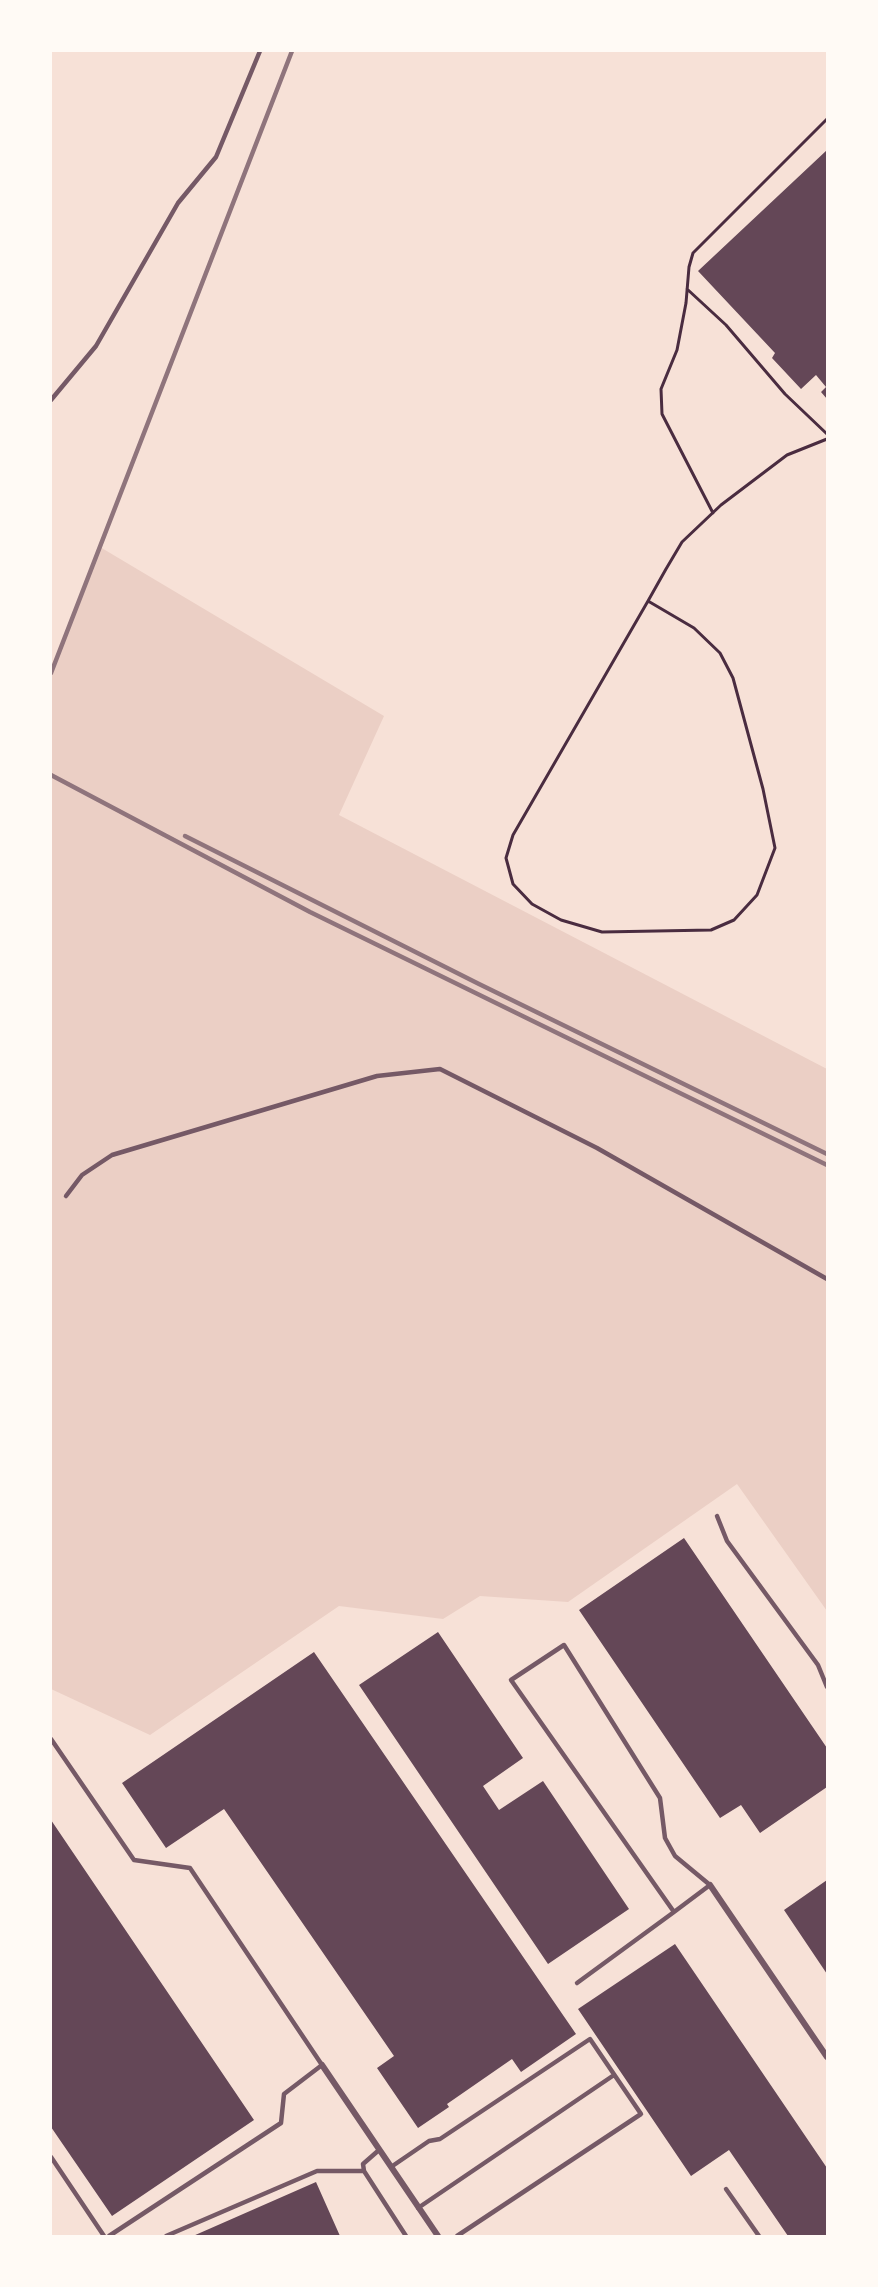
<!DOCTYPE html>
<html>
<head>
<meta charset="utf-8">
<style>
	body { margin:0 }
	#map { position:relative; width:878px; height:2287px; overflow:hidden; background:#f7e1d7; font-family:"Varela Round",sans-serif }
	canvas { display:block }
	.frame { position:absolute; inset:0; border:52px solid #fffaf5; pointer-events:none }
</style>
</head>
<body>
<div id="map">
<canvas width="878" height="2287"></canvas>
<div class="frame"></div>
</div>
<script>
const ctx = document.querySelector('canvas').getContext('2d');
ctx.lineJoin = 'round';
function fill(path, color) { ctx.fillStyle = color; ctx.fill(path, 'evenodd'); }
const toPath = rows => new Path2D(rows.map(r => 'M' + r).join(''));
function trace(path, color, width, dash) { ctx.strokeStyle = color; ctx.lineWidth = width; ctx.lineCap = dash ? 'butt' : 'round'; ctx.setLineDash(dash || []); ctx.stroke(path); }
const green = toPath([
	[100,547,384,716,339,815,827,1069,827,1611,737,1484,568,1602,480,1596,443,1619,339,1606,150,1735,51,1689,51,673]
]);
const building = toPath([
	[827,150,827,399,821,392,826,387,816,375,801,389,772,358,775,353,698,271],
	[684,1538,827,1748,827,1787,760,1833,741,1805,720,1818,579,1610],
	[438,1632,523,1758,483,1786,499,1810,543,1781,629,1909,548,1964,359,1685],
	[314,1652,576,2034,521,2072,512,2059,447,2104,449,2107,418,2128,377,2068,394,2056,224,1809,166,1848,122,1783],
	[51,1820,254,2120,112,2216,51,2127],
	[827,1880,827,1974,784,1910],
	[675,1944,827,2168,827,2236,788,2236,729,2150,691,2176,578,2009],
	[316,2182,340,2236,193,2236]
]);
const path = toPath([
	[687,289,726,325,785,394,827,434],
	[713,513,662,414,661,389,677,350,686,303,689,267,693,253,827,119],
	[648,601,694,628,720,653,733,678,763,789,775,848,757,895,734,920,711,930,602,932,561,920,532,904,513,884,506,858,513,835,648,601,666,569,682,542,721,505,787,455,827,439]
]);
const service = toPath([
	[51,400,96,346,178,203,216,157,260,51],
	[66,1196,82,1175,112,1155,377,1076,440,1069,597,1148,827,1279],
	[717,1516,727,1541,818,1665,827,1687],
	[51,1739,134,1860,190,1868,322,2065,284,2094,281,2123,109,2236],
	[577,1983,674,1912,710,1885,675,1856,665,1838,660,1798,564,1645,511,1680,674,1912],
	[379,2150,363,2164,364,2171,406,2236],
	[51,2157,104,2236],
	[391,2167,429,2141,440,2139,590,2039,641,2114,457,2236],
	[726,2189,759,2236],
	[418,2208,614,2075],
	[166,2236,317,2171,364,2171]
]);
const minor = toPath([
	[710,1885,827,2057],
	[322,2065,438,2236]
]);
const rail = toPath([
	[51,673,292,51],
	[51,775,310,912,827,1165],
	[185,836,479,984,827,1154]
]);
fill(green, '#ebcfc5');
fill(building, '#644757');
trace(path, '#4a2c40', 3);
trace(service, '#755966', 4.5);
trace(minor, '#755966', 6);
trace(rail, '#8f747c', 4.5);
</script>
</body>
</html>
